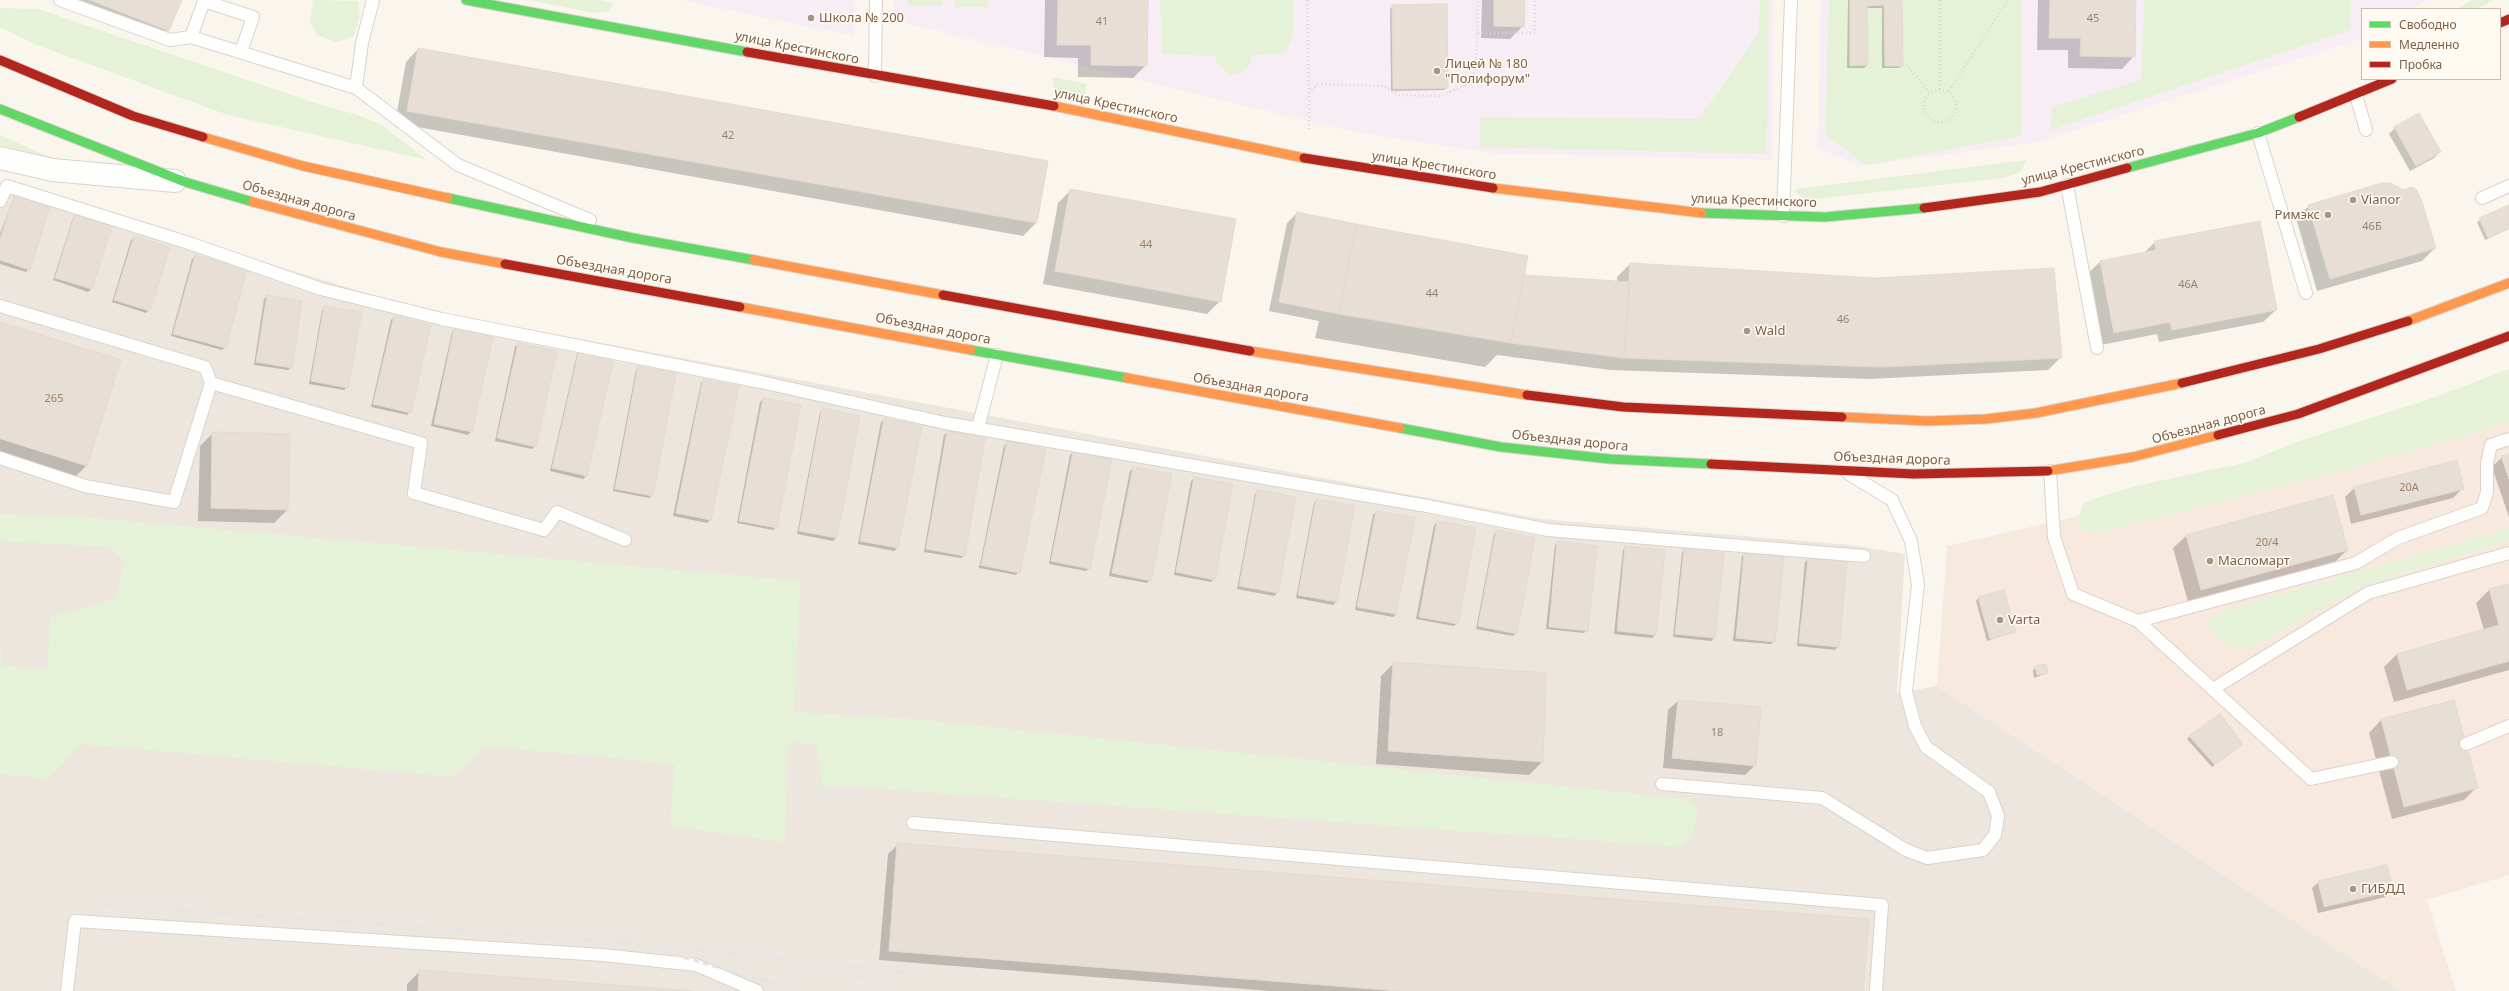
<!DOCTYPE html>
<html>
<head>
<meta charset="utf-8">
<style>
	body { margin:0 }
	#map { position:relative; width:2509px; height:991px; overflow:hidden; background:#faf6ee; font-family:"Noto Sans",sans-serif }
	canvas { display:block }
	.legend { position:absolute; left:2361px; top:8px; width:140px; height:72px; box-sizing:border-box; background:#fffbf2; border:1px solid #cbbdae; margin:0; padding:5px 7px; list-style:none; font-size:12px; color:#7d6049 }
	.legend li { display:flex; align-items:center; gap:8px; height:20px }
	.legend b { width:20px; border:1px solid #cbbdae }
</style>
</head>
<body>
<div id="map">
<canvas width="2509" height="991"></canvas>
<ul class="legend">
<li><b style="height:5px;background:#63d668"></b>Свободно</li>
<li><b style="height:5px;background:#ff974d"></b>Медленно</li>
<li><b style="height:5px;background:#b3261e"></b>Пробка</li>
</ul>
</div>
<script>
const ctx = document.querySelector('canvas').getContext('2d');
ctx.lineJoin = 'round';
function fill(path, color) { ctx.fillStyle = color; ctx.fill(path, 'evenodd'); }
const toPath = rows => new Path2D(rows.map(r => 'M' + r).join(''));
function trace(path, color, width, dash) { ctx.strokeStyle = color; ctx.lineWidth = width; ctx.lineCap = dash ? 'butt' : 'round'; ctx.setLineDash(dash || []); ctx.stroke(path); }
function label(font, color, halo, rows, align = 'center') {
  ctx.font = font + ' "Noto Sans",sans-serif'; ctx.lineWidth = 3; ctx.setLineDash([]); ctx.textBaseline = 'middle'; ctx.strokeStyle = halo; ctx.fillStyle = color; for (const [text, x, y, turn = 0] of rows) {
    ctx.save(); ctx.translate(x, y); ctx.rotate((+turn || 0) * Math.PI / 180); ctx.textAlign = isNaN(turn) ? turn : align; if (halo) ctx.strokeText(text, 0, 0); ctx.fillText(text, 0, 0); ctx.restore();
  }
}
const commercial = toPath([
	[2509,418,2509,875,2427,900,2456,991,2400,991,1937,686,1947,546]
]);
const industrial = toPath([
	[7,182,410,307,1541,519,1851,545,1905,554,1897,693,1937,686,2400,991,0,991,0,183]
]);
const education = toPath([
	[680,0,854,0,854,36],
	[893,0,1773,0,1772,160,1491,153,1349,131,894,20],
	[1821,0,2426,0,2411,9,2362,9,2361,39,2037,142,1861,166,1818,148]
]);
const green = toPath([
	[313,0,358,1,360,14,354,36,336,42,317,35,310,22],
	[530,0,599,0,613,3,609,11,593,13],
	[908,0,942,0,942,6,908,6],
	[955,0,988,0,988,7,955,7],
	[1160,0,1293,0,1293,36,1288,47,1281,54,1252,55,1250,65,1243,73,1229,75,1217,63,1215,56,1162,54],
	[1760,0,1769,0,1767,154,1480,147,1480,117,1699,119,1759,33],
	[1829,0,2020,0,2022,5,2021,136,1866,165,1825,135],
	[2144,0,2351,0,2350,30,2051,130,2052,107,2141,80],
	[2472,0,2494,0,2477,9,2457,9],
	[0,8,38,9,321,105,355,114,380,124,427,160,228,115,34,44,0,27],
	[1052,77,1087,84,1084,97,1060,93,1054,88],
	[0,135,49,157,0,145],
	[2026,160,2023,169,2018,173,2003,178,1807,200,1795,192,1796,189],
	[2509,369,2509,423,2348,469,2096,533,2083,532,2078,520,2083,504,2096,498,2140,485,2248,462,2299,441,2430,399],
	[0,514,83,517,800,581,794,712,913,719,1687,799,1698,809,1691,838,1682,847,866,788,822,787,817,745,789,742,785,842,670,826,675,764,484,746,453,777,81,744,48,779,0,774,0,638,2,666,47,668,51,617,115,599,125,563,110,547,0,541],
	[2509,528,2509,540,2365,586,2253,646,2240,649,2222,643,2209,629,2209,621,2220,612]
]);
const shadow = toPath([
	[80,0,181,0,165,34],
	[1045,0,1147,0,1146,65,1133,78,1078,77,1078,58,1044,57],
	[1482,0,1524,0,1523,26,1510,39,1481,38],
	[1848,0,1901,0,1902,65,1899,68,1882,68,1882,8,1866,8,1867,65,1864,68,1847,68],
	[2038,0,2135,0,2134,56,2122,69,2068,68,2068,50,2037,50],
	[1393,6,1447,87,1444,90,1391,91,1390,9],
	[418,49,1036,223,1023,236,395,123,406,62],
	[2395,128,2440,152,2434,158,2410,171,2389,134],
	[2382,184,2396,186,2404,191,2435,248,2422,261,2317,291,2296,218,2309,206],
	[1071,190,1220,301,1207,314,1043,284,1058,203],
	[14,196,29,269,26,272,0,264,0,234],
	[2509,206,2509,229,2485,240,2477,222],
	[1297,213,1523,278,1617,282,1617,277,1630,264,2060,358,2048,370,1869,379,1610,370,1497,355,1485,367,1315,338,1319,321,1269,311,1287,223],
	[75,215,110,226,91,289,88,292,53,280,73,218],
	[134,237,149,310,146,313,112,302,131,240],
	[2155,242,2276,310,2263,322,2159,342,2157,334,2101,345,2087,274,2100,262,2144,253],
	[195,256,225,347,222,350,171,336,192,259],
	[267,296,291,367,288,370,254,365,264,299],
	[325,307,347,387,344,390,309,384,322,310],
	[394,317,410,412,407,415,371,407,391,320],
	[0,323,87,465,74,478,0,455,0,439,80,464,80,462,0,437],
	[455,330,471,432,468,435,431,426,452,332],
	[518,344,535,446,532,449,495,441,515,347],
	[580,351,586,476,583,479,550,471,577,354],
	[639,367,652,495,649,498,613,491,636,370],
	[704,380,710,520,707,523,673,516,701,383],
	[763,399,776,527,773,530,737,523,760,402],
	[823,410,859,416,836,538,833,541,797,534,820,412],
	[884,420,897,548,894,551,858,544,881,422],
	[947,432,964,555,961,558,924,552,944,435],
	[213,433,287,510,274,523,198,521,200,446],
	[1007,443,1019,572,1018,573,980,564,1004,446],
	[1073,452,1089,568,1086,571,1049,564,1070,455],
	[2509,455,2509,517,2492,467,2502,457],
	[1133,468,1150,580,1147,583,1109,576,1130,471],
	[1194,478,1214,579,1211,582,1174,575,1191,481],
	[2354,488,2463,488,2453,498,2351,524,2345,497],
	[1258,491,1295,498,1277,593,1274,596,1237,589,1255,494],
	[1316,500,1336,602,1333,605,1296,598,1314,503],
	[1376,512,1396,614,1393,617,1355,610,1373,515],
	[1437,522,1457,623,1454,626,1416,619,1434,525],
	[1497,532,1516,633,1513,636,1476,629,1494,534],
	[2186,536,2347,550,2334,563,2188,602,2173,548],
	[1558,543,1587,630,1584,633,1546,629,1555,545],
	[1626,547,1655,635,1652,638,1614,634,1623,550],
	[1684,550,1723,554,1714,638,1711,641,1673,637,1682,553],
	[1745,554,1774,641,1771,644,1733,641,1742,556],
	[1808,559,1846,563,1838,647,1835,650,1797,646,1805,562],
	[979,565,1018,573,1016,575,979,568],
	[2509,585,2509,670,2394,702,2384,667,2397,654,2484,630,2476,603,2489,590],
	[1978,598,2015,631,1987,641,1976,601],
	[1394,663,1545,674,1542,762,1529,775,1376,764,1381,676],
	[2036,667,2047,673,2034,678,2033,670],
	[1678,701,1755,765,1745,775,1663,768,1668,710],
	[2381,720,2476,788,2464,800,2392,819,2369,733],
	[2190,736,2239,746,2212,767,2187,739],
	[898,844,1862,991,1270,991,879,960,888,854],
	[2319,882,2392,891,2386,897,2318,913,2312,888],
	[420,971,681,991,407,991,407,984]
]);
const building = toPath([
	[90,0,182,0,169,31,90,0],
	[1058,0,1148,0,1147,66,1091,65,1091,45,1057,45,1058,0],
	[1494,0,1525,0,1524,27,1494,26,1494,0],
	[1850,0,1902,0,1903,66,1885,66,1884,5,1867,6,1868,65,1850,66,1850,0],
	[2050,0,2136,0,2135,57,2080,56,2081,38,2049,38,2050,0],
	[1447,4,1448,88,1393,89,1392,5,1447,4],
	[418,48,1048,161,1037,223,407,111,418,48],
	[2419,113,2441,152,2416,166,2394,127,2419,113],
	[2382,183,2390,183,2404,190,2411,187,2416,189,2421,199,2436,248,2330,279,2308,205,2382,183],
	[1070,189,1236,219,1221,302,1055,271,1070,189],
	[14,195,50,206,30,270,0,260,0,239,14,195],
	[2509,205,2509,228,2488,238,2479,218,2509,205],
	[1297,212,1356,224,1339,314,1279,302,1297,212],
	[75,214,112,226,92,289,55,278,75,214],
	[2260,221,2277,310,2172,330,2170,322,2114,333,2100,261,2156,250,2154,241,2260,221],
	[1356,224,1528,256,1511,343,1339,314,1356,224],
	[134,236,170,247,150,311,114,300,134,236],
	[195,255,247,269,226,348,173,334,195,255],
	[1630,263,1876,278,2054,268,2062,358,1882,367,1624,358,1630,263],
	[1524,275,1630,282,1624,358,1511,343,1524,275],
	[267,295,302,301,292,368,256,362,267,295],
	[324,306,362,312,348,388,311,381,324,306],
	[394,316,431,325,411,413,373,404,394,316],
	[0,322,121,360,87,466,0,438,0,322],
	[454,328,493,337,472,432,434,424,454,328],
	[518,343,557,351,536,447,497,438,518,343],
	[579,350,614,358,587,476,552,468,579,350],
	[638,366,676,373,653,496,615,489,638,366],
	[703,379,739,386,711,520,676,513,703,379],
	[763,398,801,405,777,528,739,521,763,398],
	[822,408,860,416,837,538,799,531,822,408],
	[884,418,922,426,898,548,860,541,884,418],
	[947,431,985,438,965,556,926,549,947,431],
	[212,432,290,434,288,510,211,508,212,432],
	[1007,441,1046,449,1020,573,981,565,1007,441],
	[1073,451,1112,459,1090,569,1051,561,1073,451],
	[2509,454,2509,479,2501,456,2509,454],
	[2457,460,2464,489,2361,515,2354,487,2457,460],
	[1133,467,1172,474,1151,581,1112,573,1133,467],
	[1194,477,1233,484,1215,580,1176,572,1194,477],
	[1257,490,1296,497,1278,593,1239,586,1257,490],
	[2333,495,2348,550,2201,590,2186,535,2333,495],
	[1316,499,1355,506,1337,602,1298,595,1316,499],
	[1376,511,1415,518,1396,614,1357,607,1376,511],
	[1437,521,1476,528,1458,624,1419,617,1437,521],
	[1496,530,1535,538,1517,634,1478,626,1496,530],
	[1557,541,1597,546,1588,631,1549,627,1557,541],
	[1625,546,1665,550,1656,635,1617,631,1625,546],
	[1684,549,1724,553,1715,638,1675,634,1684,549],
	[1744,552,1784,557,1775,642,1736,638,1744,552],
	[1808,558,1847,562,1839,647,1799,643,1808,558],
	[2509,584,2509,661,2407,690,2397,654,2499,625,2489,589,2509,584],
	[2004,590,2016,632,1990,639,1978,597,2004,590],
	[1393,662,1546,673,1543,762,1388,751,1393,662],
	[2046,664,2048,673,2037,675,2035,666,2046,664],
	[1678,700,1761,707,1756,766,1672,758,1678,700],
	[2454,700,2478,788,2404,807,2381,719,2454,700],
	[2220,714,2243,744,2215,765,2189,736,2220,714],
	[897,843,1869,919,1863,991,1399,991,889,951,897,843],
	[2387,865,2393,891,2324,907,2318,881,2387,865],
	[419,970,694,991,418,991,419,970]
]);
const path = toPath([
	[1307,0,1309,93],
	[1940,0,1940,89],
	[1478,33,1535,33,1535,0],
	[1906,64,1930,93],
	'1924 106a16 16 0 1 1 32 0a16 16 0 1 1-32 0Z',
	[1949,91,2008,0],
	[1309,129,1309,93,1318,84,1384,86,1399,95,1441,96,1470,83,1476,70,1478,0]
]);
const lane = toPath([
	[60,0,170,40,191,37,356,88,458,165,590,220],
	[191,37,204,1,253,17,241,52],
	[875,76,876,0],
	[356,88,362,43,373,0],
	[2356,95,2366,130],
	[2258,133,2306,293],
	[2067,185,2097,348],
	[2482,198,2509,186],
	[0,201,7,186,192,244,321,289,442,319,761,382,945,423,1427,506,1548,530,1864,556],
	[1783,216,1791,0],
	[0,306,205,367,211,383,421,443,414,493,544,530,557,512,625,540],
	[978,428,997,355],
	[0,458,85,486,174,502,211,383],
	[2050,471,2054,537,2073,594,2138,621,2311,779,2392,762],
	[2138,621,2356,563,2398,538,2482,508,2487,492,2487,463,2491,445,2509,439],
	[2213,689,2368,593,2509,553],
	[2466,744,2509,726],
	[1662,784,1822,798,1906,850,1927,858,1983,850,1995,835,1998,816,1989,792,1926,747,1915,726,1906,691,1918,585,1911,541,1892,500,1849,474],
	[913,823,1882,905,1876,991],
	[67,991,75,921,603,955,696,965,757,991]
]);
const street = toPath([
	[0,158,53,170,175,181]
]);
const fast = toPath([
	[466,0,747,52],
	[0,109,185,182,253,202],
	[2127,168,2258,133,2299,117],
	[448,198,633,238,754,260],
	[1702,213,1825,217,1924,208],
	[971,350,1127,378],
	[1400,428,1501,447,1610,459,1711,464]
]);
const slow = toPath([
	[1054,106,1304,158],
	[203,137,303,166,448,198],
	[1493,188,1702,213],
	[253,202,441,252,505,264],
	[754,260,943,295],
	[740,307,971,350],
	[2408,321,2509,283],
	[1250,351,1527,395],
	[1127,378,1400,428],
	[1842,417,1927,421,1986,419,2036,413,2182,383],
	[2048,471,2133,457,2218,435]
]);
const jam = toPath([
	[2500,23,2509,19],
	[747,52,1054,106],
	[0,60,133,116,203,137],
	[2299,117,2392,79],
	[1304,158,1493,188],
	[1924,208,2040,192,2127,168],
	[505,264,740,307],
	[943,295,1250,351],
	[2182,383,2319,349,2408,321],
	[1527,395,1623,407,1842,417],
	[2218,435,2298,414,2509,336],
	[1711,464,1914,474,2048,471]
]);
const rail = toPath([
	[97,904,634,943,800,991],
	[658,946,925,974],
	[838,969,896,991]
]);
const markers = [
	[811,18,4,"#a99483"],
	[1437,71,4,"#a99483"],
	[2353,200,4,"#a99483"],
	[2328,215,4,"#a99483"],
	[1747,331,4,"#a99483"],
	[2210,561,4,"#a99483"],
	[2000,620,4,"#a99483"],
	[2353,889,4,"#a99483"]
];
const numberNames = [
	["45",2093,19],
	["41",1102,22],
	["42",728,136],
	["46Б",2372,227],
	["44",1146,245],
	["46А",2188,285],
	["44",1432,294],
	["46",1843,320],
	["265",54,399],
	["20А",2409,488],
	["20/4",2267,543],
	["18",1717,733]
];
const poiNames = [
	["Школа № 200",819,18],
	["Лицей № 180",1445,64],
	["\"Полифорум\"",1445,79],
	["Vianor",2361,200],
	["Римэкс",2320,215,"right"],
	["Wald",1755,331],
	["Масломарт",2218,561],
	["Varta",2008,620],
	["ГИБДД",2361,889]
];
const streetNames = [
	["улица Крестинского",797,48,11],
	["улица Крестинского",1116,106,12],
	["улица Крестинского",1434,166,9],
	["улица Крестинского",2083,166,-14],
	["Объездная дорога",299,201,16],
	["улица Крестинского",1754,201,2],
	["Объездная дорога",614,270,10],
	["Объездная дорога",933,329,11],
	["Объездная дорога",1251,388,10],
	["Объездная дорога",2209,425,-15],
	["Объездная дорога",1570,441,6],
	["Объездная дорога",1892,459,2]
];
fill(commercial, '#f8e9df');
fill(industrial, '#ede6de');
fill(education, '#f7edf5');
fill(green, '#e5f2d8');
fill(shadow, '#0003');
fill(building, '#e7dfd5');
trace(building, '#e4dacf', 1);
trace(lane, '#dad3cc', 14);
trace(street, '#dad3cc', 24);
trace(fast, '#dad3ca', 11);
trace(slow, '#dad3ca', 11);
trace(jam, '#dad3ca', 11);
trace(path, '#ddd6ce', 2.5, [1, 3]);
trace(lane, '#fefefc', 12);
trace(street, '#fefefc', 22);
trace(fast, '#63d668', 9);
trace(slow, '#ff974d', 9);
trace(jam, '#b3261e', 9);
trace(rail, '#e6e3e6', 3, [6, 4]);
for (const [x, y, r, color] of markers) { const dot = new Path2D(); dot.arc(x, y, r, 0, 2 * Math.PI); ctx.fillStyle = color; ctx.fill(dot); trace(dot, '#fffbf2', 1.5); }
label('11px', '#99826e', null, numberNames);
label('13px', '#7d6049', '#fffbf2', poiNames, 'left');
label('13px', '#7d6049', '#fffbf2', streetNames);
</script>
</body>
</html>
